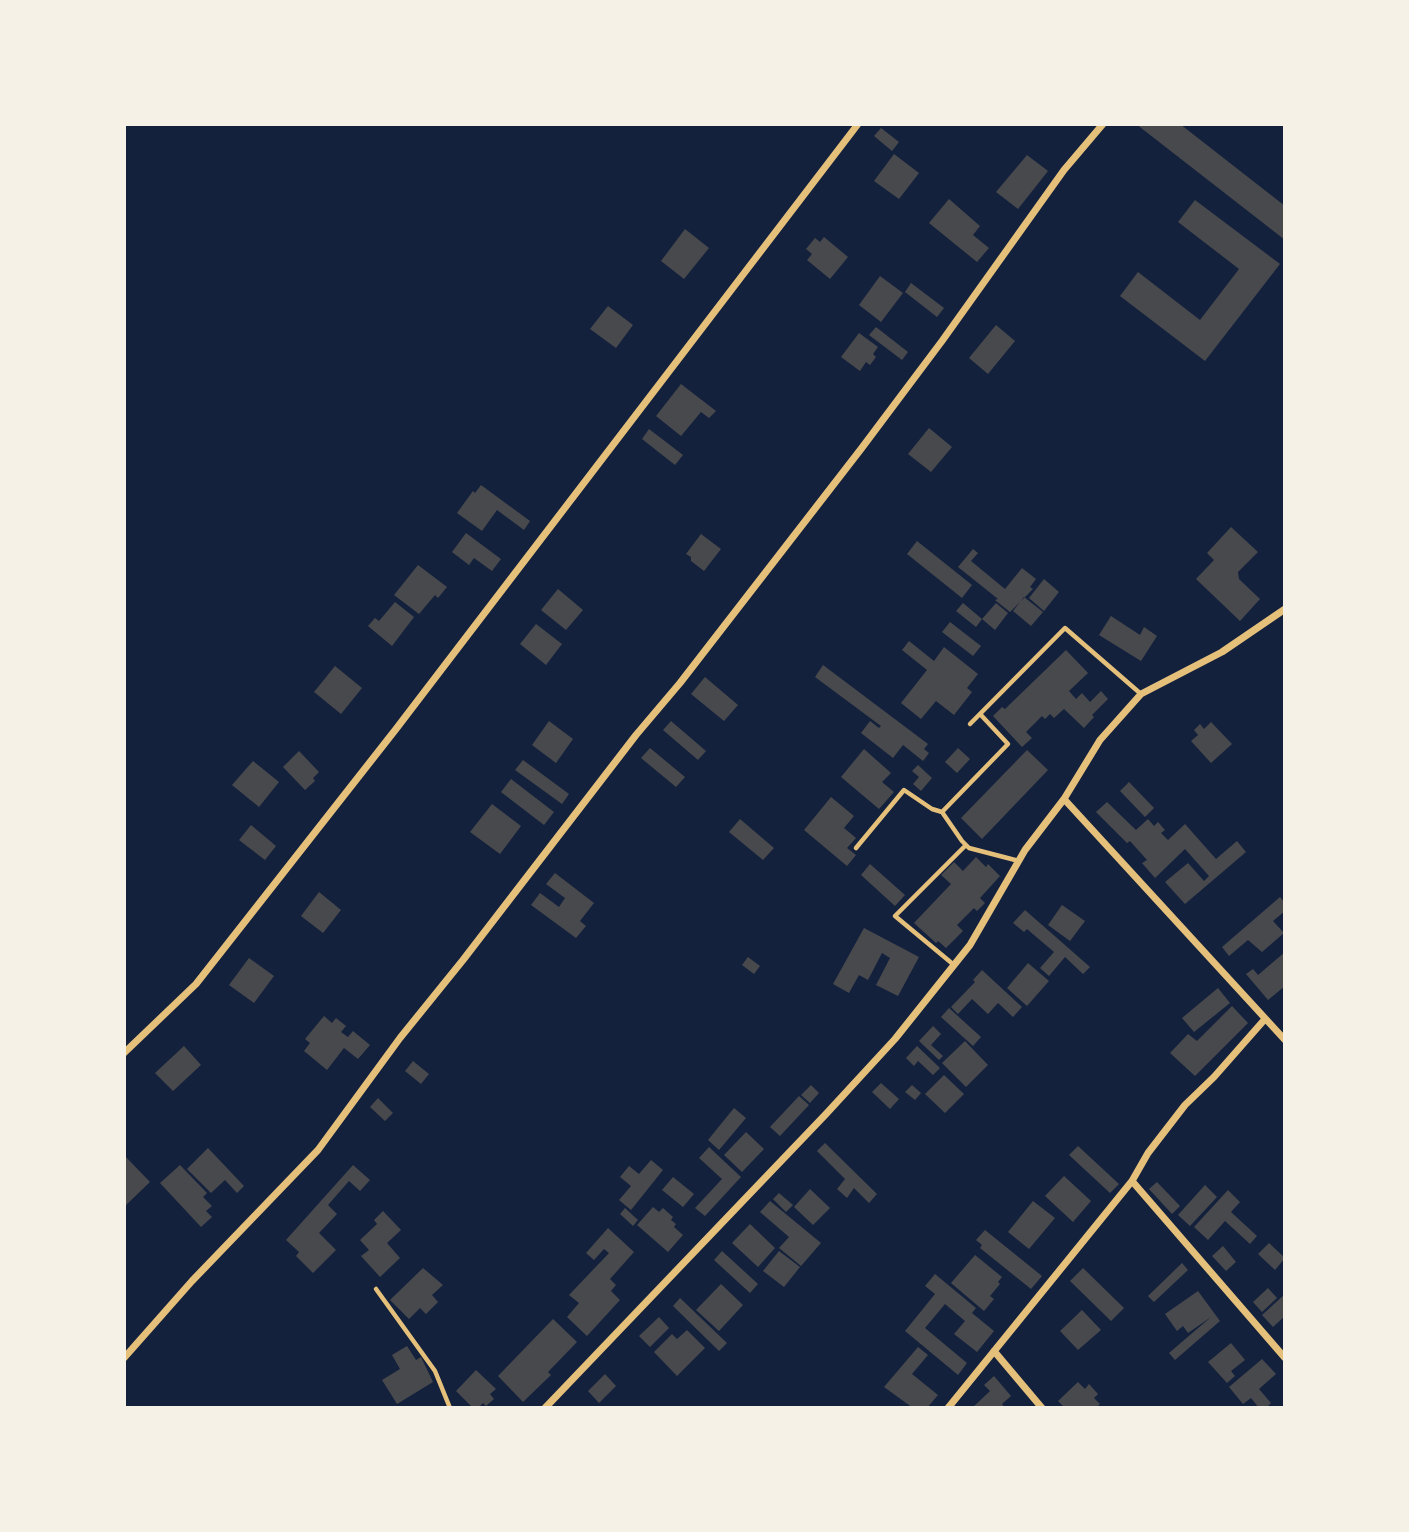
<!DOCTYPE html>
<html>
<head>
<meta charset="utf-8">
<style>
	body { margin:0 }
	#map { position:relative; width:1409px; height:1532px; overflow:hidden; background:#14213d; font-family:"Roboto Condensed",sans-serif }
	canvas { display:block }
	.frame { position:absolute; inset:0; border:126px solid #f6f1e7; pointer-events:none }
</style>
</head>
<body>
<div id="map">
<canvas width="1409" height="1532"></canvas>
<div class="frame"></div>
</div>
<script>
const ctx = document.querySelector('canvas').getContext('2d');
ctx.lineJoin = 'round';
function fill(path, color) { ctx.fillStyle = color; ctx.fill(path, 'evenodd'); }
const toPath = rows => new Path2D(rows.map(r => 'M' + r).join(''));
function trace(path, color, width, dash) { ctx.strokeStyle = color; ctx.lineWidth = width; ctx.lineCap = dash ? 'butt' : 'round'; ctx.setLineDash(dash || []); ctx.stroke(path); }
const building = toPath([
	[1136,124,1180,124,1285,206,1285,240],
	[881,128,899,142,892,151,874,136],
	[894,154,919,173,899,199,874,181],
	[1027,155,1048,171,1018,209,996,192],
	[949,199,980,226,973,235,989,248,977,262,929,223],
	[1195,200,1280,264,1205,361,1120,296,1138,272,1200,320,1239,269,1178,222],
	[685,229,709,248,684,279,661,261],
	[824,237,848,257,830,279,807,260,812,254,806,249,815,238,820,242],
	[880,276,903,293,881,322,859,305],
	[911,283,944,308,937,317,905,292],
	[608,306,633,325,616,348,590,329],
	[996,325,1015,341,988,374,969,358],
	[876,327,908,352,902,360,869,335],
	[859,333,878,347,873,354,876,357,870,365,866,362,860,371,841,357],
	[681,384,716,411,709,418,701,412,681,436,656,416],
	[929,428,952,447,931,472,908,454],
	[649,429,683,455,675,465,642,439],
	[481,485,530,521,524,530,497,510,482,531,457,513,473,491,475,493],
	[1231,527,1258,552,1238,572,1239,579,1260,599,1240,621,1196,579,1214,560,1207,553],
	[466,533,501,559,492,571,474,558,469,565,452,552],
	[701,534,721,549,704,571,691,561,691,557,686,554],
	[917,541,972,585,962,598,907,554],
	[973,549,978,553,971,561,1005,589,1022,568,1036,579,1030,587,1033,589,1010,612,995,600,998,599,958,567],
	[418,565,447,587,438,598,435,595,419,614,394,595],
	[1044,579,1059,592,1044,611,1029,598],
	[558,589,583,610,566,630,541,610],
	[1024,597,1043,612,1031,626,1013,611],
	[395,602,414,617,392,646,368,626,375,618,379,621],
	[963,603,982,619,996,603,1008,613,995,630,982,619,976,627,956,611],
	[1111,616,1140,635,1144,627,1157,636,1141,661,1099,635],
	[950,622,981,646,973,656,942,632],
	[536,624,562,644,546,665,520,644],
	[909,641,934,661,944,647,978,674,967,688,972,692,954,715,936,701,921,719,901,703,927,670,902,650],
	[1066,650,1088,673,1069,691,1076,699,1082,693,1090,702,1101,691,1108,699,1092,715,1094,717,1084,728,1064,709,1054,718,1050,714,1045,719,1042,716,1026,732,1032,738,1022,747,993,716,1002,707,1005,709],
	[823,665,928,744,924,749,929,753,923,761,903,745,893,758,861,733,870,721,879,728,881,726,815,677],
	[335,666,362,688,341,714,314,692],
	[705,677,738,705,724,721,691,694],
	[549,721,573,739,556,763,532,745],
	[671,721,706,751,698,760,663,730],
	[1211,722,1232,744,1211,763,1191,741,1198,735,1194,730,1200,724,1204,729],
	[650,748,685,777,676,787,641,758],
	[958,748,970,759,957,773,945,762],
	[864,749,891,773,882,782,894,792,879,809,841,777],
	[1027,750,1048,770,982,839,961,818],
	[299,751,319,772,313,778,315,781,305,790,283,767],
	[523,760,569,794,562,804,515,770],
	[253,761,279,782,259,807,232,785],
	[918,765,932,778,921,791,913,784,919,777,912,771],
	[511,779,554,812,544,825,501,792],
	[1129,782,1154,808,1145,817,1120,791],
	[831,797,854,816,844,828,856,838,847,848,856,855,847,866,804,830],
	[1107,802,1136,830,1148,819,1154,826,1158,822,1165,830,1161,833,1168,840,1185,824,1216,859,1237,841,1246,852,1185,904,1165,882,1188,863,1204,881,1209,876,1185,849,1155,878,1142,863,1147,860,1130,841,1127,843,1096,812],
	[492,804,521,826,500,854,470,832],
	[740,819,774,848,763,860,729,832],
	[251,825,276,846,265,860,239,840],
	[976,857,986,867,988,864,1000,876,980,898,985,903,977,911,974,908,957,925,963,931,946,948,938,941,936,943,914,923,951,884,941,875,954,862,963,871],
	[870,864,905,895,895,906,861,875],
	[555,873,594,903,580,921,586,926,576,938,531,905,540,893,559,907,565,898,546,884],
	[319,892,341,910,323,933,301,916],
	[1280,897,1285,903,1285,911,1273,921,1284,933,1262,952,1248,940,1229,956,1222,947],
	[1062,905,1085,921,1070,941,1048,925],
	[1025,910,1090,967,1083,974,1065,957,1049,976,1040,968,1054,952,1027,929,1024,932,1013,923],
	[864,928,919,957,898,996,876,985,890,958,882,953,868,980,859,975,849,993,833,984],
	[1285,952,1285,986,1268,1000,1246,974,1253,969,1258,975],
	[748,957,760,966,754,974,742,965],
	[249,958,274,976,254,1003,229,985],
	[1028,963,1049,981,1027,1006,1007,988],
	[982,970,1022,1007,1013,1017,998,1003,988,1014,972,999,958,1014,951,1007,975,982,973,980],
	[1218,988,1230,1003,1194,1032,1182,1018],
	[1232,1006,1248,1023,1195,1076,1170,1053,1188,1034,1197,1041],
	[949,1008,981,1037,973,1046,941,1017],
	[324,1016,332,1023,336,1018,346,1026,341,1032,348,1037,353,1031,370,1045,358,1059,344,1048,327,1070,304,1051,310,1043,305,1039],
	[933,1026,941,1034,931,1045,943,1056,939,1060,919,1041],
	[965,1041,988,1065,966,1087,942,1063],
	[184,1046,201,1065,173,1091,155,1073],
	[917,1046,940,1068,933,1075,918,1061,914,1066,906,1058],
	[413,1061,429,1074,421,1084,405,1071],
	[944,1075,964,1094,945,1113,925,1094],
	[881,1083,899,1099,890,1109,872,1092],
	[811,1085,819,1093,810,1103,801,1095],
	[912,1085,921,1093,915,1100,905,1092],
	[799,1096,809,1105,780,1136,770,1127],
	[378,1098,393,1113,385,1121,370,1107],
	[734,1108,746,1118,719,1150,708,1140],
	[746,1132,764,1149,742,1172,724,1155],
	[825,1143,877,1194,869,1203,854,1188,847,1198,837,1189,845,1179,817,1151],
	[1078,1146,1119,1184,1110,1193,1069,1155],
	[709,1147,741,1177,705,1216,695,1208,722,1179,699,1158],
	[208,1148,244,1186,237,1193,225,1180,211,1193,187,1169],
	[124,1155,150,1182,124,1207],
	[651,1160,663,1170,631,1210,619,1200,631,1186,620,1177,629,1166,639,1174],
	[180,1165,207,1193,203,1197,212,1206,206,1211,212,1217,201,1227,160,1183],
	[353,1165,370,1180,360,1191,349,1181,328,1205,337,1214,319,1233,336,1250,313,1273,296,1256,299,1252,286,1240],
	[1064,1176,1091,1201,1073,1222,1045,1196],
	[673,1177,694,1194,683,1207,662,1190],
	[1157,1182,1180,1206,1172,1214,1149,1189],
	[1205,1185,1217,1197,1190,1226,1178,1215],
	[810,1189,830,1208,813,1225,794,1207],
	[1228,1190,1240,1202,1231,1212,1257,1236,1250,1244,1225,1221,1208,1240,1194,1227],
	[779,1193,793,1205,786,1212,773,1199],
	[770,1201,821,1243,801,1266,779,1248,789,1237,760,1212],
	[1033,1201,1055,1218,1029,1249,1008,1232],
	[653,1207,659,1212,663,1208,673,1217,671,1220,676,1224,674,1227,683,1235,668,1252,637,1225],
	[625,1208,638,1220,633,1226,620,1214],
	[383,1211,401,1230,387,1243,400,1258,380,1277,361,1256,369,1250,360,1240,377,1224,374,1220],
	[750,1224,775,1248,758,1267,732,1243],
	[608,1228,634,1252,610,1279,616,1285,611,1291,620,1300,587,1336,567,1317,579,1303,569,1295,609,1253,604,1249,594,1260,586,1253],
	[985,1230,1042,1276,1031,1289,980,1248,982,1245,976,1240],
	[1269,1243,1285,1258,1275,1270,1258,1254],
	[1223,1246,1236,1262,1226,1271,1212,1256],
	[722,1251,758,1284,750,1293,714,1260],
	[779,1251,800,1267,784,1287,763,1271],
	[975,1255,1002,1277,998,1282,1000,1284,990,1296,994,1299,984,1311,951,1283],
	[1182,1263,1188,1270,1154,1302,1148,1296],
	[423,1268,443,1285,432,1295,438,1302,426,1314,420,1308,409,1319,390,1300],
	[1083,1268,1124,1308,1111,1321,1070,1281],
	[935,1274,976,1308,972,1313,994,1331,977,1352,954,1334,965,1321,945,1304,925,1328,967,1363,958,1375,905,1331,935,1294,925,1286],
	[721,1284,743,1305,719,1331,696,1310],
	[1268,1288,1277,1298,1262,1312,1253,1302],
	[1198,1291,1220,1321,1175,1360,1169,1353,1211,1317,1188,1333,1183,1326,1177,1331,1165,1314],
	[1285,1294,1285,1316,1273,1327,1262,1315],
	[680,1298,727,1343,719,1351,673,1306],
	[1082,1310,1101,1330,1078,1350,1060,1331],
	[659,1317,669,1328,650,1347,639,1336],
	[553,1319,577,1342,548,1372,551,1375,523,1402,498,1376],
	[687,1330,705,1348,677,1376,654,1352,672,1334,677,1339],
	[1231,1343,1245,1360,1231,1371,1235,1376,1227,1383,1208,1362],
	[407,1346,416,1360,421,1357,433,1382,397,1404,382,1380,400,1369,392,1355],
	[918,1347,928,1355,912,1374,938,1395,927,1408,913,1408,884,1387],
	[1262,1359,1276,1374,1259,1389,1271,1403,1266,1408,1259,1408,1251,1398,1243,1404,1229,1387],
	[476,1370,496,1389,490,1394,494,1399,486,1406,483,1403,478,1408,473,1408,456,1391],
	[605,1374,616,1386,599,1403,588,1391],
	[994,1376,1011,1396,1002,1404,1005,1408,972,1408,990,1391,984,1385],
	[1078,1382,1085,1389,1089,1384,1098,1394,1094,1398,1100,1404,1096,1408,1065,1408,1058,1401]
]);
const service = toPath([
	[980,714,1008,744,942,812,962,841,969,848,1019,861],
	[970,724,1065,628,1141,694],
	[856,848,904,790,932,809,942,812],
	[954,965,895,916,966,845],
	[376,1289,435,1371,450,1408]
]);
const minor = toPath([
	[1064,799,1285,1040],
	[124,1053,196,984,396,729,858,124],
	[1132,1181,1285,1358],
	[994,1351,1042,1408],
	[124,1358,192,1281,318,1150,400,1038,463,960,636,735,680,683,861,449,942,341,1064,170,1103,124],
	[545,1408,826,1114,895,1039,970,945,1025,850,1064,799,1100,740,1141,694,1222,652,1285,609],
	[948,1408,1132,1181,1148,1153,1185,1105,1214,1077,1265,1019]
]);
fill(building, '#48494c');
trace(service, '#e5c07b', 4.5);
trace(minor, '#e5c07b', 7);
</script>
</body>
</html>
